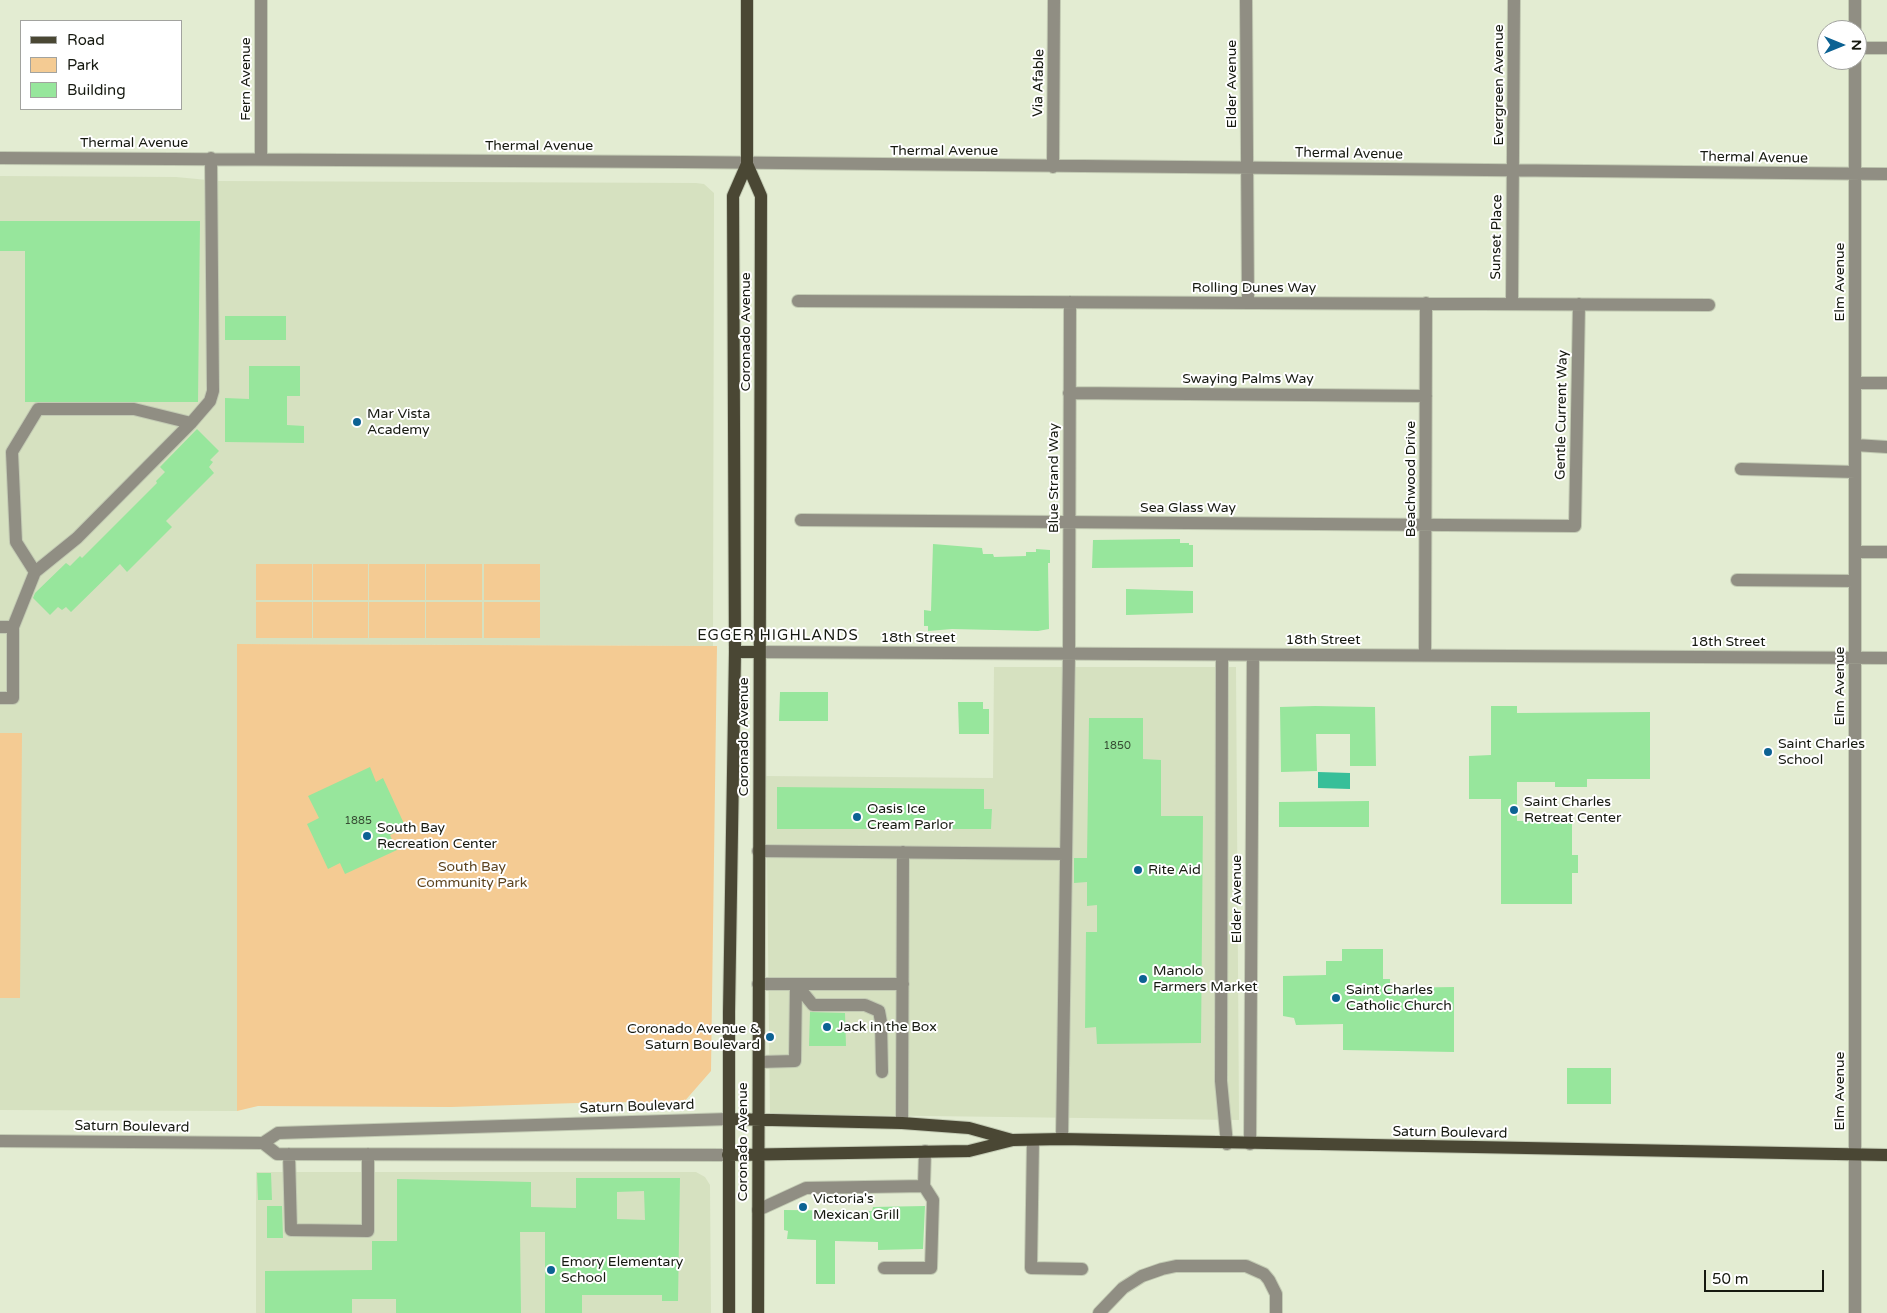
<!DOCTYPE html>
<html>
<head>
<meta charset="utf-8">
<style>
	body { margin:0 }
	#map { position:relative; width:1887px; height:1313px; overflow:hidden; background:#e3ecd2; font-family:"Varela Round",sans-serif }
	canvas { display:block }
	.legend { position:absolute; left:20px; top:20px; width:162px; height:90px; box-sizing:border-box; background:#fff; border:1px solid #a2a39f; margin:0; padding:6px 9px; list-style:none; font-size:15px; color:#161910 }
	.legend li { display:flex; align-items:center; gap:10px; height:25px }
	.legend b { width:25px; border:1px solid #a2a39f }
	.north { position:absolute; left:1817px; top:20px; width:50px; height:50px; box-sizing:border-box; background:#fff; border:1px solid #a2a39f; border-radius:50%; rotate:90deg; font-size:14px; font-weight:700; line-height:20px; text-align:center; color:#161910 }
	.north::after { content:''; display:block; margin:auto; width:18px; height:22px; background:#0c6293; clip-path:polygon(50% 0,100% 100%,50% 72%,0 100%) }
	.scale { position:absolute; left:1704px; top:1270px; width:120px; height:22px; box-sizing:border-box; border:2px solid #161910; border-top:0; padding-left:6px; font-size:15px; line-height:18px; white-space:nowrap; color:#161910; -webkit-text-stroke:4px #fff; paint-order:stroke }
</style>
</head>
<body>
<div id="map">
<canvas width="1887" height="1313"></canvas>
<ul class="legend">
<li><b style="height:6px;background:#4a4734"></b>Road</li>
<li><b style="height:14px;background:#f4cb93"></b>Park</li>
<li><b style="height:14px;background:#97e69c"></b>Building</li>
</ul>
<div class="north">N</div>
<div class="scale">50 m</div>
</div>
<script>
const ctx = document.querySelector('canvas').getContext('2d');
ctx.lineJoin = 'round';
function fill(path, color) { ctx.fillStyle = color; ctx.fill(path, 'evenodd'); }
const toPath = rows => new Path2D(rows.map(r => 'M' + r).join(''));
function trace(path, color, width, dash) { ctx.strokeStyle = color; ctx.lineWidth = width; ctx.lineCap = dash ? 'butt' : 'round'; ctx.setLineDash(dash || []); ctx.stroke(path); }
function label(font, color, halo, rows, align = 'center') {
  ctx.font = font + ' "Varela Round",sans-serif'; ctx.lineWidth = 4; ctx.setLineDash([]); ctx.textBaseline = 'middle'; ctx.strokeStyle = halo; ctx.fillStyle = color; for (const [text, x, y, turn = 0] of rows) {
    ctx.save(); ctx.translate(x, y); ctx.rotate((+turn || 0) * Math.PI / 180); ctx.textAlign = isNaN(turn) ? turn : align; if (halo) ctx.strokeText(text, 0, 0); ctx.fillText(text, 0, 0); ctx.restore();
  }
}
const built = toPath([
	[0,176,176,177,218,181,696,183,704,184,714,193,713,646,238,644,237,1111,0,1110],
	[994,667,1236,667,1239,1120,770,1114,766,776,993,778],
	[256,1172,696,1172,705,1177,710,1185,711,1313,256,1313]
]);
const green = toPath([
	[256,564,312,564,312,600,256,600],
	[313,564,368,564,368,600,313,600],
	[369,564,425,564,425,600,369,600],
	[426,564,482,564,482,600,426,600],
	[484,564,540,564,540,600,484,600],
	[256,602,312,602,312,638,256,638],
	[313,602,368,602,368,638,313,638],
	[369,602,425,602,425,638,369,638],
	[426,602,482,602,482,638,426,638],
	[484,602,540,602,540,638,484,638],
	[237,644,717,646,711,1071,683,1103,609,1102,451,1107,258,1106,237,1111],
	[0,733,22,733,20,998,0,998]
]);
const water = toPath([
	[1318,772,1350,773,1350,789,1318,788]
]);
const building = toPath([
	[0,221,200,221,198,402,25,402,25,251,0,251],
	[225,316,286,316,286,340,225,340],
	[249,366,300,366,300,396,287,396,287,425,304,426,304,443,225,442,225,398,249,399],
	[197,429,219,451,210,460,213,462,209,467,214,473,166,521,172,527,127,572,120,564,71,612,66,607,62,610,58,607,50,615,33,598,35,593,66,563,70,566,80,556,82,558,157,483,156,481,165,472,160,467],
	[1180,539,1180,543,1189,543,1189,545,1193,545,1193,567,1092,568,1093,540],
	[933,544,982,548,983,554,993,554,994,557,1026,556,1026,552,1036,552,1036,549,1050,550,1050,563,1048,563,1049,629,1038,631,952,629,928,631,928,626,924,626,924,610,931,611],
	[1126,589,1193,591,1193,613,1126,615],
	[780,692,828,692,828,721,779,721],
	[958,702,983,702,983,709,989,709,989,734,959,734],
	[1315,706,1375,707,1376,766,1350,766,1350,734,1316,734,1317,771,1281,772,1280,707],
	[1491,706,1517,706,1517,713,1650,712,1650,779,1587,779,1587,787,1555,787,1555,782,1517,782,1517,821,1572,821,1572,855,1578,855,1578,873,1572,873,1572,904,1501,904,1501,799,1469,799,1469,756,1491,755],
	[1089,718,1143,718,1143,759,1161,760,1161,816,1203,816,1201,1043,1097,1044,1096,1027,1085,1028,1086,932,1097,932,1097,905,1087,906,1087,882,1074,883,1074,858,1087,858],
	[370,767,376,782,383,778,406,828,390,835,397,850,345,874,340,863,328,869,307,824,319,818,308,796],
	[777,787,984,789,984,809,992,809,991,829,777,829],
	[1369,801,1369,827,1279,827,1279,802],
	[1342,949,1383,949,1383,979,1390,979,1390,988,1454,987,1454,1052,1343,1050,1343,1024,1296,1025,1294,1018,1283,1016,1283,976,1326,975,1326,961,1342,961],
	[810,1012,845,1013,846,1046,809,1046],
	[1567,1068,1611,1068,1611,1104,1567,1104],
	[257,1173,271,1173,272,1200,258,1200],
	[576,1178,680,1178,678,1301,662,1301,662,1295,582,1295,582,1313,545,1313,545,1232,520,1232,521,1313,396,1313,396,1299,352,1299,352,1313,265,1313,265,1271,372,1270,372,1241,397,1241,397,1179,531,1182,531,1207,576,1208],
	[644,1191,645,1220,617,1219,617,1192],
	[267,1206,282,1206,283,1238,267,1238],
	[925,1206,923,1249,878,1250,878,1242,835,1241,835,1284,816,1284,816,1240,787,1239,788,1231,784,1230,784,1210,872,1211,873,1207]
]);
const minor = toPath([
	[261,0,261,159],
	[1246,0,1248,302],
	[1855,0,1855,30],
	[1857,48,1887,48],
	[0,158,682,162,1887,174],
	[1053,167,1054,0],
	[798,301,1709,305],
	[1512,304,1514,0],
	[1855,383,1887,383],
	[1069,393,1426,396],
	[191,423,134,409,38,409,12,452,16,542,35,572,77,538,191,423,210,401,213,391,211,158],
	[1855,445,1887,447],
	[1741,469,1855,472],
	[801,520,1575,526,1579,304],
	[1855,552,1887,552],
	[1737,580,1855,581],
	[0,627,13,627],
	[759,652,1887,658],
	[1222,655,1221,1081,1227,1144],
	[1425,655,1426,303],
	[0,698,13,698,13,627,35,572],
	[758,851,1066,854],
	[758,984,903,984],
	[796,984,813,1005,865,1005,879,1011,881,1022,882,1072],
	[759,1062,795,1061,796,984],
	[902,1123,903,852],
	[1062,1139,1069,654,1070,302],
	[1033,1140,1031,1268,1082,1269],
	[0,1141,263,1143,278,1133,729,1119],
	[263,1143,277,1154,728,1155],
	[1250,1144,1253,655],
	[289,1154,291,1230,368,1231,368,1154],
	[758,1210,806,1188,924,1186,925,1151],
	[884,1268,931,1268,933,1200,924,1186],
	[1099,1313,1123,1288,1142,1276,1162,1269,1176,1266,1246,1266,1264,1274,1269,1280,1276,1294,1276,1313],
	[1855,1313,1855,60]
]);
const major = toPath([
	[747,164,761,196,758,1313],
	[735,652,759,652],
	[729,1119,902,1123,969,1128,1012,1140],
	[728,1155,969,1151,1013,1140,1062,1139,1887,1155],
	[729,1313,729,1012,735,652,733,196,747,164,747,0]
]);
const markers = [
	[357,422,5,"#0c6293"],
	[1768,752,5,"#0c6293"],
	[1514,810,5,"#0c6293"],
	[857,817,5,"#0c6293"],
	[367,836,5,"#0c6293"],
	[1138,870,5,"#0c6293"],
	[1143,979,5,"#0c6293"],
	[1336,998,5,"#0c6293"],
	[827,1027,5,"#0c6293"],
	[770,1037,5,"#0c6293"],
	[803,1207,5,"#0c6293"],
	[551,1270,5,"#0c6293"]
];
const numberNames = [
	["1850",1117,746],
	["1885",358,821]
];
const streetNames = [
	["Fern Avenue",246,79,-90],
	["Via Afable",1039,83,-89],
	["Elder Avenue",1232,84,-90],
	["Evergreen Avenue",1499,85,-90],
	["Thermal Avenue",134,143],
	["Thermal Avenue",539,146],
	["Thermal Avenue",944,151],
	["Thermal Avenue",1349,154,1],
	["Thermal Avenue",1754,158,1],
	["Sunset Place",1497,237,-89],
	["Elm Avenue",1840,282,-90],
	["Rolling Dunes Way",1254,288],
	["Coronado Avenue",746,332,-90],
	["Swaying Palms Way",1248,379],
	["Gentle Current Way",1562,415,-89],
	["Blue Strand Way",1054,478,-90],
	["Beachwood Drive",1411,479,-90],
	["Sea Glass Way",1188,508],
	["18th Street",918,638],
	["18th Street",1323,640],
	["18th Street",1728,642],
	["Elm Avenue",1840,686,-90],
	["Coronado Avenue",744,737,-90],
	["Elder Avenue",1237,899,-90],
	["Elm Avenue",1840,1091,-90],
	["Saturn Boulevard",637,1107,-2],
	["Saturn Boulevard",132,1127,1],
	["Saturn Boulevard",1450,1133,1],
	["Coronado Avenue",743,1142,-90]
];
const poiNames = [
	["Mar Vista",367,414],
	["Academy",367,430],
	["Saint Charles",1778,744],
	["School",1778,760],
	["Saint Charles",1524,802],
	["Retreat Center",1524,818],
	["Oasis Ice",867,809],
	["Cream Parlor",867,825],
	["South Bay",377,828],
	["Recreation Center",377,844],
	["Rite Aid",1148,870],
	["Manolo",1153,971],
	["Farmers Market",1153,987],
	["Saint Charles",1346,990],
	["Catholic Church",1346,1006],
	["Jack in the Box",837,1027],
	["Coronado Avenue &",760,1029,"right"],
	["Saturn Boulevard",760,1045,"right"],
	["Victoria's",813,1199],
	["Mexican Grill",813,1215],
	["Emory Elementary",561,1262],
	["School",561,1278]
];
const parkNames = [
	["South Bay",472,867],
	["Community Park",472,883]
];
const neighbourhoodNames = [
	["EGGER HIGHLANDS",778,636]
];
fill(built, '#d6e1c0');
fill(green, '#f4cb93');
fill(water, '#37bf99');
fill(building, '#97e69c');
trace(minor, '#c2cab3', 14);
trace(major, '#c2cab3', 14);
trace(minor, '#908e83', 12);
trace(major, '#4a4734', 12);
for (const [x, y, r, color] of markers) { const dot = new Path2D(); dot.arc(x, y, r, 0, 2 * Math.PI); ctx.fillStyle = color; ctx.fill(dot); trace(dot, '#fff', 2); }
label('11px', '#364c33', null, numberNames);
label('14px', '#161910', '#fff', streetNames);
label('14px', '#161910', '#fff', poiNames, 'left');
label('14px', '#5c431e', '#fff', parkNames);
ctx.letterSpacing = '1px';
label('15px', '#161910', '#fff', neighbourhoodNames);
ctx.letterSpacing = '0px';
</script>
</body>
</html>
